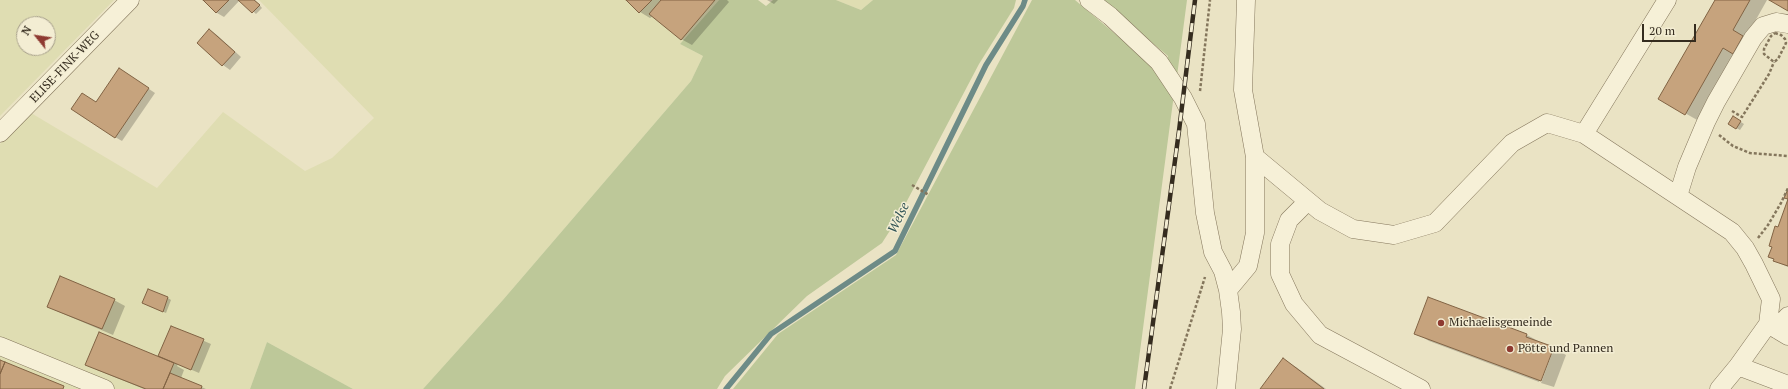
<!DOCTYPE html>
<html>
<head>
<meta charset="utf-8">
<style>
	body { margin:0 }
	#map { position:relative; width:1788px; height:389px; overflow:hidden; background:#eae3c4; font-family:"PT Serif",serif }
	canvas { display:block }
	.north { position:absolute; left:16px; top:16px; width:40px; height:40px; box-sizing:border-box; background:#f3edd3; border:1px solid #a7a08b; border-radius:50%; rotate:300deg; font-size:11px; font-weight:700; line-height:16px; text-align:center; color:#352c1f }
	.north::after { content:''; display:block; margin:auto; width:14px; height:18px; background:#8e3a31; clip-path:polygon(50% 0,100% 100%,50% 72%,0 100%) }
	.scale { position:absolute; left:1642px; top:24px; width:54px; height:18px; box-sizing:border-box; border:2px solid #352c1f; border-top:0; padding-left:5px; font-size:12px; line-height:14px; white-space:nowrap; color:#352c1f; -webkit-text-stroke:3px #f3edd3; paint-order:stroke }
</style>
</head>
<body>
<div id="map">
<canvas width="1788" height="389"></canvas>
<div class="north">N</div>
<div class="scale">20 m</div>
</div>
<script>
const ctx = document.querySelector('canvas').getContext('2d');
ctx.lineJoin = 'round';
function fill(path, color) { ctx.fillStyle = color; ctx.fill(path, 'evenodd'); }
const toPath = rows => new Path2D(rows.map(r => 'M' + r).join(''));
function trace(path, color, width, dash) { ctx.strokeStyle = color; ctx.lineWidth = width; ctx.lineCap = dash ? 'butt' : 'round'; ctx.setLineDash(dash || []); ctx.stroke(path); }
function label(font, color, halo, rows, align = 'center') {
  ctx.font = font + ' "PT Serif",serif'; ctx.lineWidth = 3; ctx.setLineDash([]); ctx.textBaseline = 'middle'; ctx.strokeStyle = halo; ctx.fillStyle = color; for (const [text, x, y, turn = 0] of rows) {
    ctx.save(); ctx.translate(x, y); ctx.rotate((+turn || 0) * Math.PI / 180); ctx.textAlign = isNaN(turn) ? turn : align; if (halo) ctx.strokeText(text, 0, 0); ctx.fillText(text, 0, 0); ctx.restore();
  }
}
const farmland = toPath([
	[0,0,114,0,0,116],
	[24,24,48,24,48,48,24,48],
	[259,0,719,0,680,44,703,56,691,81,502,301,423,389,353,389,267,342,250,389,0,389,0,144,31,113,157,188,223,112,305,171,332,158,374,118],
	[836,0,873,0,861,10]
]);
const green = toPath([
	[719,0,758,0,766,6,773,0,836,0,861,10,873,0,1016,0,1014,8,979,64,898,218,882,243,807,296,725,376,717,389,423,389,502,301,691,81,703,56,680,44],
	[1032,0,1075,0,1152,65,1174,94,1135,389,733,389,778,334,896,255],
	[1101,0,1187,0,1177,76,1166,62,1168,56],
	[267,342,353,389,250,389]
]);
const shadow = toPath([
	[204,0,255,0,262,8,256,14,240,0,224,17,217,13],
	[628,0,727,0,729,2,692,45,681,39,653,16,650,18,640,12],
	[767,0,778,0,774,4],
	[1716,0,1767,0,1699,121,1660,99],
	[210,30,217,35,241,57,230,70,223,65,198,43],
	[119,69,155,93,122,141,115,137,96,103],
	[1733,117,1744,124,1740,130,1729,124],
	[1788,202,1788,267,1774,261,1779,228],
	[168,298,171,300,166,313,147,305],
	[114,300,125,306,113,335,59,312,49,306],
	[172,327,211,344,199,373,178,364,177,366,184,370,181,378,206,389,144,389,97,370,87,364,159,358],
	[1416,333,1527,335,1540,342,1553,348,1566,355,1554,387,1541,383,1554,348,1552,348,1539,382,1429,341],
	[1283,360,1296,367,1326,389,1262,389]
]);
const stream = toPath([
	[726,389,771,334,895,251,986,65,1023,6,1025,0]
]);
const building = toPath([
	[203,0,229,0,216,13,203,0],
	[238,0,254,0,260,5,252,13,238,0],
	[626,0,652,0,639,13,626,0],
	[661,0,715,0,681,40,649,14,661,0],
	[1715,0,1750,0,1733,30,1743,36,1733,54,1723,48,1685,115,1658,99,1715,0],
	[1769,0,1788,0,1788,11,1769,0],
	[209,29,235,52,222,66,197,43,209,29],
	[119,68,149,88,115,138,71,109,82,93,96,102,119,68],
	[1733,116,1741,121,1736,129,1728,124,1733,116],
	[1788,189,1788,266,1773,261,1774,259,1768,257,1772,247,1769,246,1775,226,1778,227,1788,199,1784,198,1788,189],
	[60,276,115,299,102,329,47,307,60,276],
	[148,289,168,297,163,312,142,303,148,289],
	[1428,297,1527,334,1526,337,1554,347,1541,381,1414,334,1428,297],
	[171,326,204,339,191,370,158,356,171,326],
	[99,332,174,363,163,389,146,389,85,365,99,332],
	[1283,358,1324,389,1260,389,1283,358],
	[0,360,5,362,0,374,0,360],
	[5,362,64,386,63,389,0,389,0,374,5,362],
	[170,373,202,386,201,389,163,389,170,373]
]);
const path = toPath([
	[1775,33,1781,35,1785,39,1786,43,1778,59,1774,62,1764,54,1764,49,1771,36,1775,33],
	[1200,91,1210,0],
	[1732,111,1742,117,1769,74,1774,62],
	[1719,135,1733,146,1750,153,1788,156],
	[912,185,929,195],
	[1758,238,1768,225,1781,203,1788,188],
	[1170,389,1205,277]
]);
const minor = toPath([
	[1089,0,1110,16,1159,62,1183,98,1196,124,1205,213,1213,252,1223,271,1228,290,1231,312,1232,329,1226,389],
	[0,133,130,0],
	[1584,134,1667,0],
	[1255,157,1320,211,1353,229,1394,235,1435,223,1512,143,1547,123,1584,134,1732,232,1745,248,1754,264,1771,299,1768,324],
	[1678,196,1687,167,1706,122,1716,102,1753,38,1763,26,1776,22,1788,24],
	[1308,201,1289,220,1280,244,1280,274,1294,304,1320,335,1421,389],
	[1228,290,1248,266,1255,233,1255,157,1243,90,1246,0],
	[1776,329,1788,316],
	[1788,336,1768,324,1738,366,1788,385],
	[0,346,105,389],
	[1719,389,1738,366]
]);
const rail = toPath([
	[1144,389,1179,131,1195,0]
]);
const markers = [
	[1441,323,4,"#8e3a31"],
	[1510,349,4,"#8e3a31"]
];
const streetNames = [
	["ELISE-FINK-WEG",65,67,-46]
];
const poiNames = [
	["Michaelisgemeinde",1449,323],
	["Pötte und Pannen",1518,349]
];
const waterNames = [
	["Welse",899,218,-64]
];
fill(farmland, '#dfddb2');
fill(green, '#bdc899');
fill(shadow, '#0003');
trace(stream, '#6d8b87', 5.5);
fill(building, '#c6a37d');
trace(building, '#816344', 1);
trace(minor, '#84765c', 19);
trace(path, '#84765c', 2.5, [3, 2]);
trace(minor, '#f6f0d7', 18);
trace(rail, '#352c1f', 4.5);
trace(rail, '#f3edd3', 3, [9]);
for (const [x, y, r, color] of markers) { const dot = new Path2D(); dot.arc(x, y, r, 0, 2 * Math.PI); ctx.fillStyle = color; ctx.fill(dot); trace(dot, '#f3edd3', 1.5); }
label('12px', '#352c1f', '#f3edd3', streetNames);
label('12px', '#352c1f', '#f3edd3', poiNames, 'left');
label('italic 13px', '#2f5254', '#f3edd3', waterNames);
</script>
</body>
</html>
